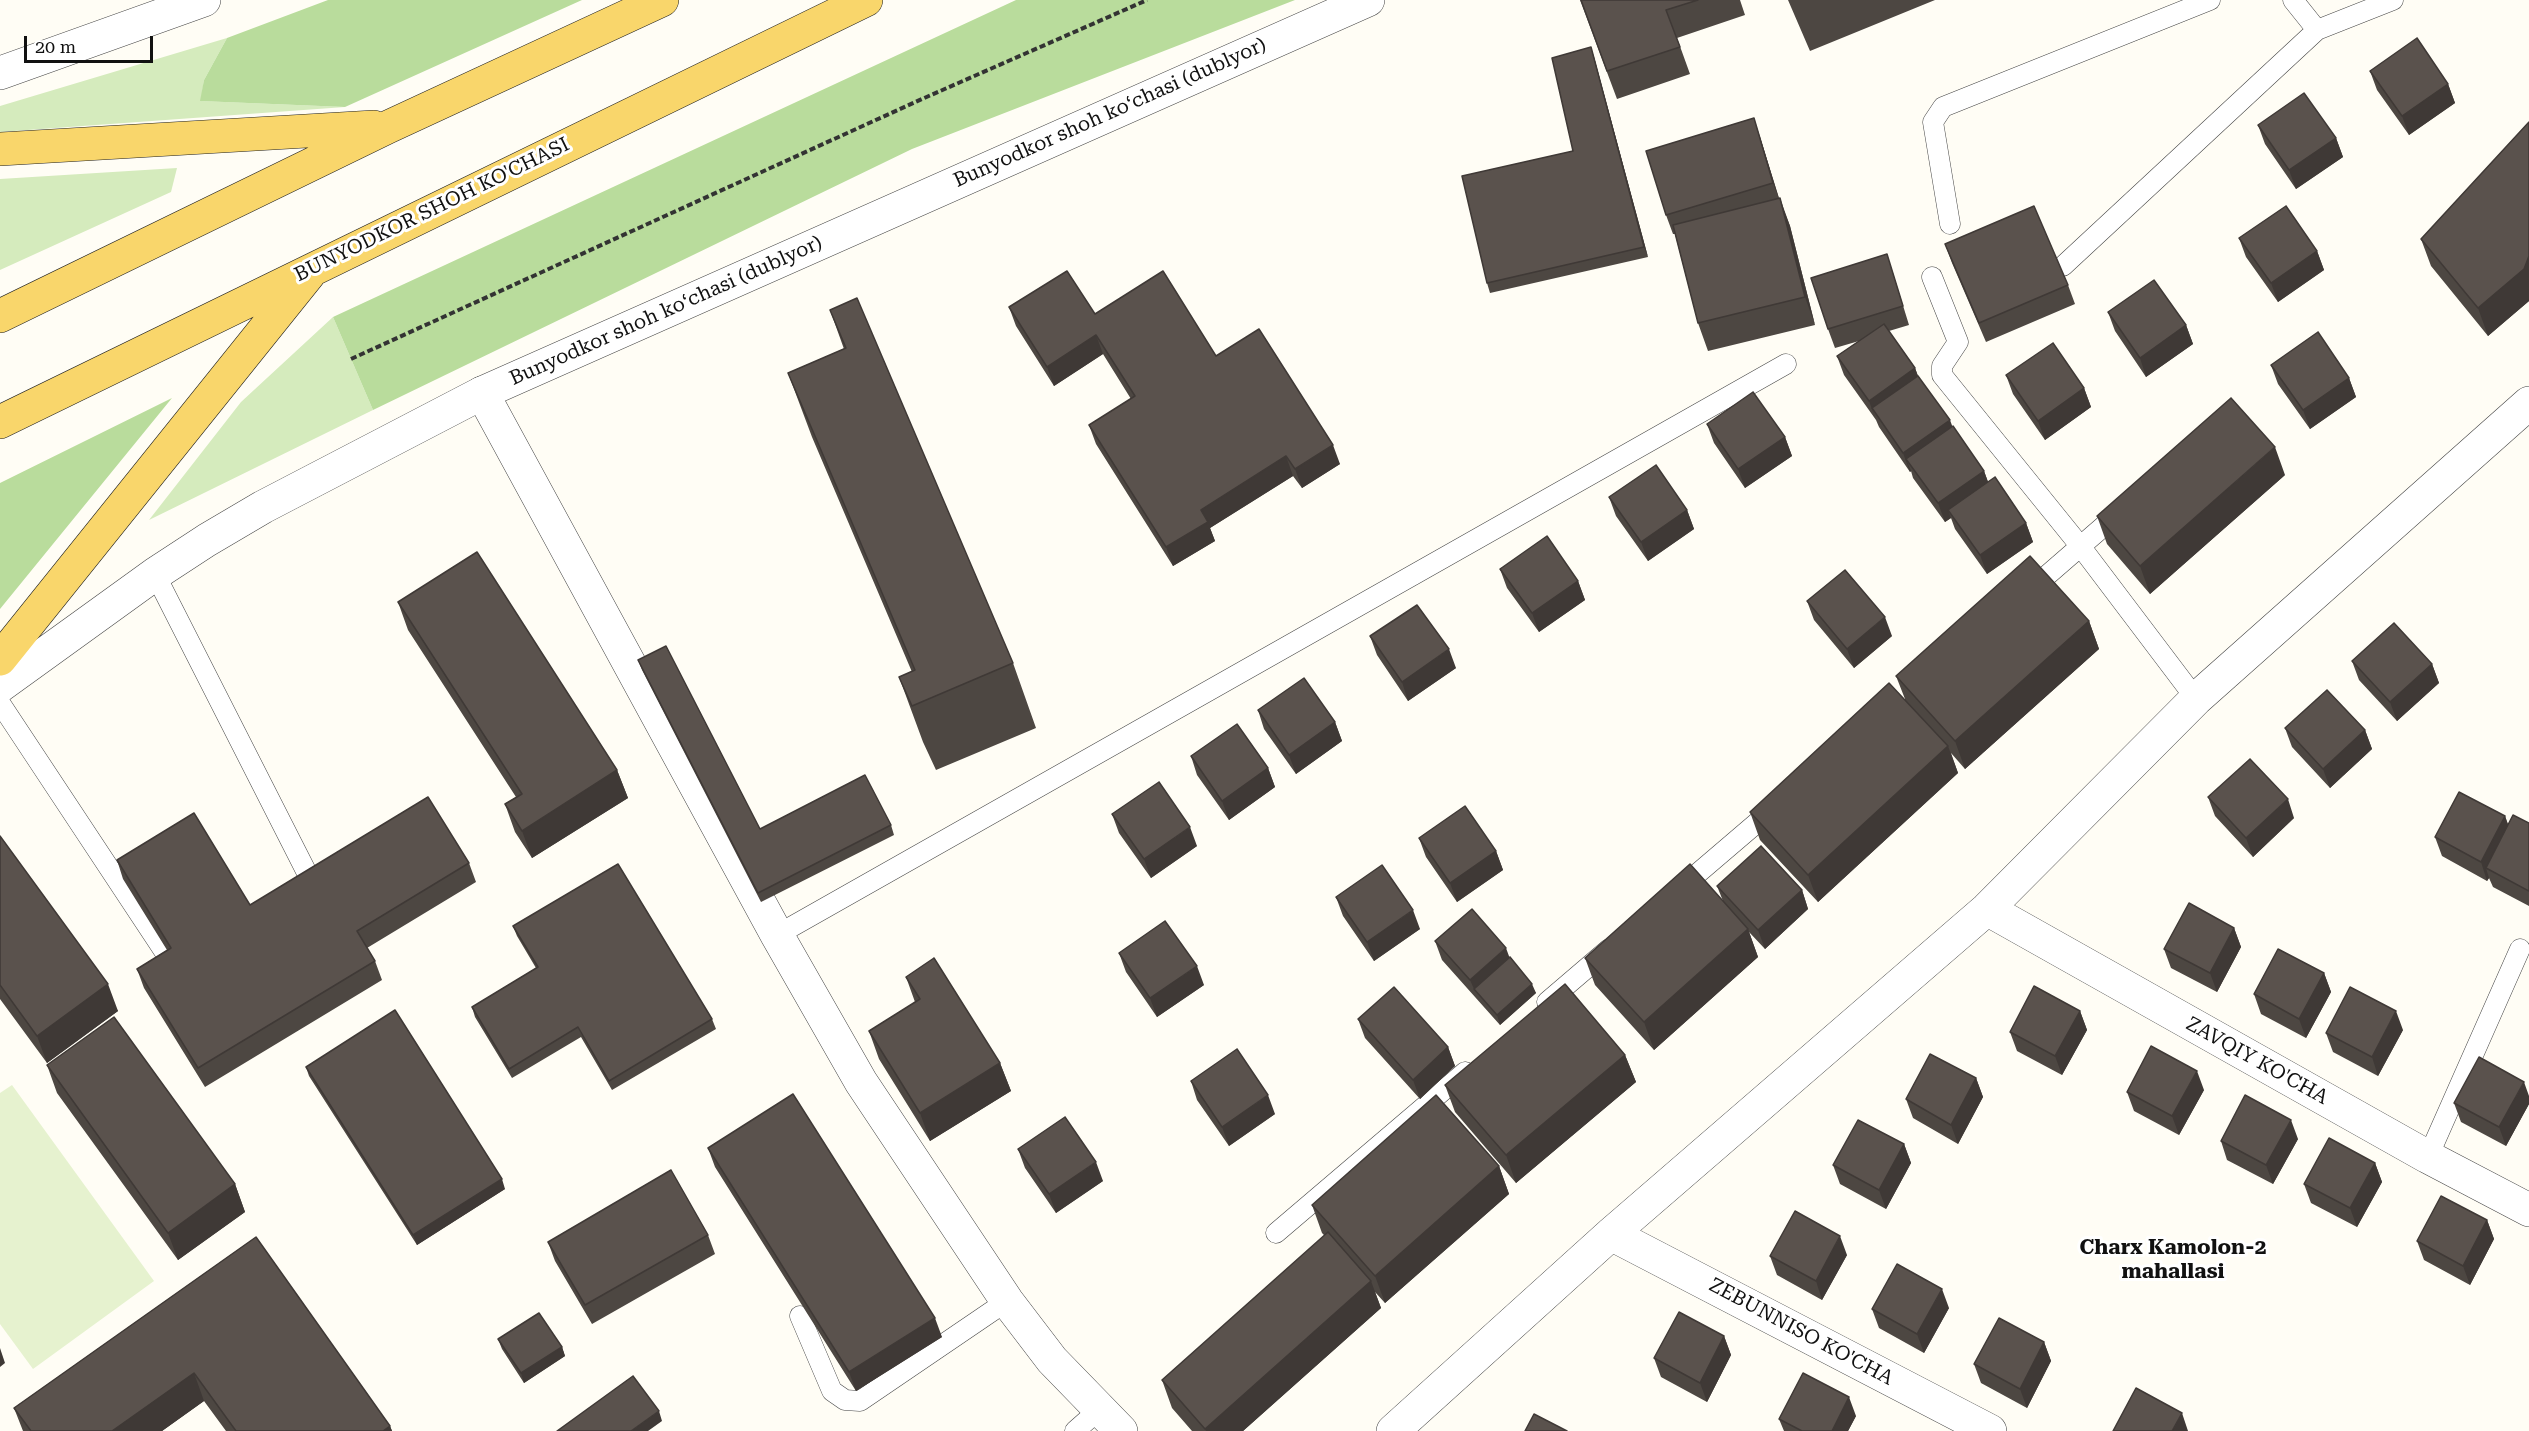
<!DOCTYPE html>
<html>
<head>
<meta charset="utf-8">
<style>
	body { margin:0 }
	#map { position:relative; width:2529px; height:1431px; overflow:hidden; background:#fffdf5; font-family:"Roboto Serif",serif }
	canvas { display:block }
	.scale { position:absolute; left:24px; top:36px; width:129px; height:27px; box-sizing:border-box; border:3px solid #111; border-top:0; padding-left:8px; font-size:18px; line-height:21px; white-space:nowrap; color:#111; -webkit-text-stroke:4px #fff; paint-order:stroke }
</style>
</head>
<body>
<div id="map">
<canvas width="2529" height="1431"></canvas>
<div class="scale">20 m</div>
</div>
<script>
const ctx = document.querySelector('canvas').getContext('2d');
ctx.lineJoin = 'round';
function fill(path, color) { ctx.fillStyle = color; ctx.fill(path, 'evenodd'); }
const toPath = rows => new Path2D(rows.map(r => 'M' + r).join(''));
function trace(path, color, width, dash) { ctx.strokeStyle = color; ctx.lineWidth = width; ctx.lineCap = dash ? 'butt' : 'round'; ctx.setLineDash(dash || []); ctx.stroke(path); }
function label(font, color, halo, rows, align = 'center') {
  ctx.font = font + ' "Roboto Serif",serif'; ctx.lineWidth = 6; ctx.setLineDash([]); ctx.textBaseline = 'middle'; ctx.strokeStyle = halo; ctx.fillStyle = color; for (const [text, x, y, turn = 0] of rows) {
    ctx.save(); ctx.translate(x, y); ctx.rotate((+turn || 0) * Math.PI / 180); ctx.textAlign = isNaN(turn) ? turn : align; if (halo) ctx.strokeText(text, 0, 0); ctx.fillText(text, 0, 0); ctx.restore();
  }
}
const green = toPath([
	[227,38,204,80,201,101,345,107,0,132,0,106],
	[177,168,171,192,0,270,0,179],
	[333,317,373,410,149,520,241,402]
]);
const forest = toPath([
	[328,0,582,0,345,107,200,101,204,80,227,38],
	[1016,0,1295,0,912,149,373,410,333,317],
	[172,398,0,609,0,483]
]);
const pitch = toPath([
	[12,1085,154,1281,33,1369,0,1324,0,1093]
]);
const path = toPath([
	[351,359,922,99,1147,0]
]);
const service = toPath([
	[2293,0,2317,30],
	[1950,224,1933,122,1943,107,2210,0],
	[2063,266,2317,30,2393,0],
	[1932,277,1958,342,1942,366,1942,375,2081,547,2196,699],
	[155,574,307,873],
	[2029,591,2120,512],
	[0,703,166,954],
	[1677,891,1773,809],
	[777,935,1786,364],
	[1547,1002,1609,949],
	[2428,1157,2520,949],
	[1276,1233,1465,1072],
	[800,1316,832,1391,845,1400,860,1401,1007,1301],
	[1075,1431,1100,1409]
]);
const minor = toPath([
	[482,393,777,935,861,1082,1007,1301,1052,1360,1121,1431],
	[1987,909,2428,1157,2529,1210],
	[1611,1234,1990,1431],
	[1393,1431,1611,1234,1987,909,2196,699,2529,403]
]);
const tertiary = toPath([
	[0,73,204,0],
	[0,686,155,574,207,540,263,507,482,393,1368,0]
]);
const primary = toPath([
	[0,149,374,127],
	[0,316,388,127,662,0],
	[0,422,866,0],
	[0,659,309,274]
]);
const wall = toPath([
	[1580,0,1740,0,1745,15,1677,38,1690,74,1617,99],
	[1788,0,1935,0,1810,51],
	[1594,57,1648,257,1490,293,1487,283,1573,151],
	[2370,71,2448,84,2455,103,2409,135,2377,90],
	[2529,122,2529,301,2488,336,2431,266,2421,239],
	[2258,125,2336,138,2343,157,2296,189,2265,144],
	[1760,137,1779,198,1790,226,1815,325,1708,351,1698,323,1675,234,1673,234,1666,215],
	[2239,238,2317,251,2324,270,2278,302,2246,257],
	[1945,244,2068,285,2075,304,1986,342,1952,263],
	[1893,273,1909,325,1889,331,1915,368,1918,376,1952,427,1984,471,1988,482,2026,523,2033,542,1987,574,1955,529,1951,518,1945,522,1913,478,1911,471,1910,472,1879,427,1876,420,1844,375,1837,356,1859,341,1835,348,1828,329],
	[1009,307,1095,314,1216,356,1340,464,1302,488,1293,476,1210,528,1215,541,1173,566,1096,444,1089,425,1131,399,1103,354,1054,386,1016,326],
	[830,310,1013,663,1036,728,936,770,923,742,899,677,912,672,812,437,788,373,844,349],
	[2108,312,2186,325,2193,344,2146,377,2115,331],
	[2271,365,2349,378,2356,397,2310,429,2278,384],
	[2006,375,2084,388,2091,407,2045,440,2013,394],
	[1707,424,1785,437,1792,456,1745,488,1714,443],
	[2285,475,2150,594,2107,544,2097,516],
	[1609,497,1687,510,1694,529,1648,561,1616,516],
	[1500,569,1578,581,1585,600,1539,632,1507,588],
	[1807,601,1892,636,1854,668,1814,620],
	[398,602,617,770,628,798,532,858,515,832,505,804,516,797,408,630],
	[2089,621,2099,649,1965,769,1951,753,1958,773,1818,902,1760,840,1750,812,1905,699,1896,676],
	[1370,636,1456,668,1408,701,1377,655],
	[638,660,760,829,891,825,894,835,761,902,642,670],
	[2352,661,2432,664,2439,683,2397,721,2359,680],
	[1258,710,1335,722,1342,741,1296,774,1264,729],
	[2285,728,2365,730,2372,749,2330,788,2292,747],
	[1191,756,1268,768,1275,787,1229,820,1197,775],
	[2208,797,2294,818,2253,857,2215,816],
	[1112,814,1197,846,1151,878,1119,833],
	[2505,816,2508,825,2529,823,2529,906,2493,887,2489,878,2487,881,2442,856,2435,837],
	[0,836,118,1011,47,1063,0,999],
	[1419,838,1496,851,1503,870,1457,902,1426,857],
	[117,860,250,905,469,863,476,882,367,948,375,961,382,980,205,1087,144,988,137,969,167,950,123,879],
	[1717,886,1802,890,1808,909,1765,949,1749,932,1758,957,1654,1050,1595,985,1585,958,1723,901],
	[1336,897,1420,929,1374,961,1343,916],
	[513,926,712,1019,716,1029,612,1090,581,1037,512,1078,475,1017,472,1007,536,968,517,936],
	[2234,928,2241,947,2217,992,2171,968,2164,949],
	[1435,941,1510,957,1536,993,1500,1025,1442,960],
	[1119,953,1204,985,1157,1017,1126,972],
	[2324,973,2331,992,2306,1038,2261,1014,2254,994],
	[906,977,1000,1063,1011,1091,930,1141,879,1059,869,1031,915,1002],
	[2080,1011,2087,1030,2062,1075,2017,1051,2010,1032],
	[1358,1019,1448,1047,1455,1066,1420,1099,1365,1038],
	[2403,1030,2378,1076,2333,1052,2326,1033],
	[1625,1055,1636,1082,1516,1183,1455,1112,1445,1085],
	[47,1065,235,1184,245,1212,178,1260,57,1093],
	[306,1067,505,1189,417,1245,309,1076],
	[1976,1078,1983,1097,1958,1144,1913,1118,1906,1099],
	[1191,1081,1275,1114,1229,1146,1197,1100],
	[2204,1090,2179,1135,2134,1111,2127,1092],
	[2529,1096,2529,1104,2506,1146,2461,1122,2454,1103],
	[2298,1139,2273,1184,2227,1160,2221,1141],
	[1904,1144,1911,1163,1886,1209,1840,1184,1833,1165],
	[708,1148,942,1337,856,1391,715,1167],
	[1018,1149,1103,1181,1056,1213,1025,1168],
	[2375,1163,2382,1182,2357,1227,2311,1203,2304,1184],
	[1499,1166,1509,1194,1385,1303,1375,1292,1381,1308,1243,1431,1192,1431,1172,1408,1162,1380,1325,1236,1322,1233,1312,1205],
	[2487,1220,2494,1239,2470,1285,2424,1260,2417,1241],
	[708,1235,715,1254,592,1324,555,1261,548,1242],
	[256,1237,390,1426,392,1431,226,1431,204,1401,162,1431,23,1431,14,1408],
	[1847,1255,1822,1300,1777,1275,1770,1256],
	[1949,1308,1924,1353,1879,1328,1872,1309],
	[1724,1336,1731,1355,1707,1402,1661,1377,1654,1358],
	[498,1339,562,1347,565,1356,524,1383,502,1349],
	[2044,1342,2051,1361,2027,1408,1981,1383,1974,1364],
	[1856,1416,1848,1431,1784,1431,1779,1419]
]);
const shadedWall = toPath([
	[1591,47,1594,57,1648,257,1644,247],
	[2448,84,2455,103,2409,135,2402,116],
	[1754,118,1760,137,1780,202,1773,183],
	[2336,138,2343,157,2296,189,2289,170],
	[1780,198,1790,226,1815,325,1805,297],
	[2317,251,2324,270,2278,302,2271,283],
	[2529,256,2529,301,2488,336,2478,308],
	[2186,325,2193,344,2146,377,2140,358],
	[1096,335,1103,354,1054,386,1047,367],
	[1915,368,1922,387,1872,408,1876,420,1869,401],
	[2349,378,2356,397,2310,429,2303,410],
	[2084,388,2091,407,2045,440,2038,421],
	[1950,420,1957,439,1906,459,1911,471,1910,472,1903,453],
	[1785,437,1792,456,1745,488,1738,469],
	[1333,445,1340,464,1302,488,1295,469],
	[2275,447,2285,475,2150,594,2140,566],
	[1286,456,1293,476,1210,528,1215,541,1173,566,1166,547,1201,510],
	[1984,471,1991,490,1948,510,1951,518,1945,522,1938,503],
	[1687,510,1694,529,1648,561,1641,542],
	[2026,523,2033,542,1987,574,1980,555],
	[1578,581,1585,600,1539,632,1532,613],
	[1885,617,1892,636,1854,668,1847,649],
	[2089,621,2099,649,1965,769,1955,741],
	[1449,649,1456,668,1408,701,1402,682],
	[2432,664,2439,683,2397,721,2390,702],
	[1335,722,1342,741,1296,774,1289,755],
	[2365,730,2372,749,2330,788,2323,769],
	[1948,746,1958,773,1818,902,1808,875],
	[1268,768,1275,787,1229,820,1222,801],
	[617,770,628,798,532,858,522,831],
	[2288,799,2294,818,2253,857,2246,838],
	[2505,816,2512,835,2486,868,2489,878,2487,881,2481,862],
	[1190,827,1197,846,1151,878,1144,859],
	[1496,851,1503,870,1457,902,1450,883],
	[1802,890,1808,909,1765,949,1758,930],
	[1413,910,1420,929,1374,961,1367,942],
	[2234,928,2241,947,2217,992,2210,973],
	[1748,929,1758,957,1654,1050,1644,1022],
	[1506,948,1513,967,1474,989,1470,980],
	[1197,966,1204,985,1157,1017,1150,998],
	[2324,973,2331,992,2306,1038,2299,1019],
	[108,984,118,1011,47,1063,37,1036],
	[1532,984,1536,993,1500,1025,1497,1015],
	[2080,1011,2087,1030,2062,1075,2055,1056],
	[2396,1011,2403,1030,2378,1076,2372,1057],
	[1448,1047,1455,1066,1420,1099,1413,1080],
	[1625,1055,1636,1082,1516,1183,1506,1155],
	[1000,1063,1011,1091,930,1141,920,1113],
	[2197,1071,2204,1090,2179,1135,2172,1116],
	[1976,1078,1983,1097,1958,1144,1951,1125],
	[2524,1082,2529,1096,2529,1104,2506,1146,2499,1127],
	[1268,1095,1275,1114,1229,1146,1222,1127],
	[2291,1120,2298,1139,2273,1184,2266,1165],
	[1904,1144,1911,1163,1886,1209,1879,1190],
	[1096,1162,1103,1181,1056,1213,1049,1194],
	[2375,1163,2382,1182,2357,1227,2350,1208],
	[1499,1166,1509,1194,1385,1303,1375,1276],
	[502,1179,505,1189,417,1245,413,1235],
	[235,1184,245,1212,178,1260,168,1233],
	[2487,1220,2494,1239,2470,1285,2463,1266],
	[1840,1236,1847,1255,1822,1300,1816,1281],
	[1371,1281,1381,1308,1243,1431,1206,1431,1205,1429],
	[1942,1289,1949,1308,1924,1353,1917,1334],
	[935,1318,942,1337,856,1391,849,1372],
	[1724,1336,1731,1355,1707,1402,1700,1383],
	[2044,1342,2051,1361,2027,1408,2020,1389],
	[562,1347,565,1356,524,1383,521,1373],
	[0,1348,5,1363,0,1367],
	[194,1373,204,1401,162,1431,112,1431],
	[1849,1397,1856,1416,1848,1431,1832,1431],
	[659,1411,662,1421,648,1431,631,1431],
	[2182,1413,2188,1431,2172,1431],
	[390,1426,392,1431,383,1431]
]);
const building = toPath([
	[1581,0,1698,0,1666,10,1680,47,1607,71,1581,0],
	[2417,38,2448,84,2402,116,2370,71,2417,38],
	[1591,47,1644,247,1487,283,1462,176,1573,151,1552,58,1591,47],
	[2304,93,2336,138,2289,170,2258,125,2304,93],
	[1754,118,1773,183,1666,215,1646,151,1754,118],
	[2529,122,2529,256,2524,269,2478,308,2421,239,2529,122],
	[1780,198,1805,297,1698,323,1673,225,1780,198],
	[2034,206,2068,285,1979,323,1945,244,2034,206],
	[2286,206,2317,251,2271,283,2239,238,2286,206],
	[1887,254,1903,306,1828,329,1811,278,1887,254],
	[1067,271,1095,314,1163,271,1216,356,1259,329,1333,445,1295,469,1286,456,1201,510,1208,522,1166,547,1089,425,1135,396,1096,335,1047,367,1009,307,1067,271],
	[2154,280,2186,325,2140,358,2108,312,2154,280],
	[857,298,1013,663,912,706,899,677,915,670,788,373,846,348,830,310,857,298],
	[1884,324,1915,368,1869,401,1837,356,1884,324],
	[2318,332,2349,378,2303,410,2271,365,2318,332],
	[2053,343,2084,388,2038,421,2006,375,2053,343],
	[1918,376,1950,420,1903,453,1872,408,1918,376],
	[1753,392,1785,437,1738,469,1707,424,1753,392],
	[2231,398,2275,447,2140,566,2097,516,2231,398],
	[1953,426,1984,471,1938,503,1906,459,1953,426],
	[1656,465,1687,510,1641,542,1609,497,1656,465],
	[1995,477,2026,523,1980,555,1948,510,1995,477],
	[1547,536,1578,581,1532,613,1500,569,1547,536],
	[477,552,617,770,522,831,505,804,522,794,398,602,477,552],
	[2030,556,2089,621,1955,741,1896,676,2030,556],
	[1845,570,1885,617,1847,649,1807,601,1845,570],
	[1417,605,1449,649,1402,682,1370,636,1417,605],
	[2394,623,2432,664,2390,702,2352,661,2394,623],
	[666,646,760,829,865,775,891,825,758,893,638,660,666,646],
	[1304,678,1335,722,1289,755,1258,710,1304,678],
	[1889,683,1948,746,1808,875,1750,812,1889,683],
	[2327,690,2365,730,2323,769,2285,728,2327,690],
	[1237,724,1268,768,1222,801,1191,756,1237,724],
	[2250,759,2288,799,2246,838,2208,797,2250,759],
	[1159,782,1190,827,1144,859,1112,814,1159,782],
	[2459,792,2505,816,2481,862,2435,837,2459,792],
	[428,797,469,863,357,931,375,961,198,1068,137,969,171,948,117,860,194,813,250,905,428,797],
	[1465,806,1496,851,1450,883,1419,838,1465,806],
	[2513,815,2529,823,2529,891,2486,868,2513,815],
	[0,836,108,984,37,1036,0,985,0,836],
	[1761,846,1802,890,1758,930,1717,886,1761,846],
	[618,864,712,1019,609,1081,578,1027,509,1069,472,1007,538,967,513,926,618,864],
	[1690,864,1748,929,1644,1022,1585,958,1690,864],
	[1382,865,1413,910,1367,942,1336,897,1382,865],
	[2189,903,2234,928,2210,973,2164,949,2189,903],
	[1472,909,1506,948,1470,980,1435,941,1472,909],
	[1165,921,1197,966,1150,998,1119,953,1165,921],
	[2278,949,2324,973,2299,1019,2254,994,2278,949],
	[1510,957,1532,984,1497,1015,1474,989,1510,957],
	[934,958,1000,1063,920,1113,869,1031,920,999,906,977,934,958],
	[1565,984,1625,1055,1506,1155,1445,1085,1565,984],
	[2034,986,2080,1011,2055,1056,2010,1032,2034,986],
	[1394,987,1448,1047,1413,1080,1358,1019,1394,987],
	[2350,987,2396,1011,2372,1057,2326,1033,2350,987],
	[395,1010,502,1179,413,1235,306,1067,395,1010],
	[114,1017,235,1184,168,1233,47,1065,114,1017],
	[2151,1046,2197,1071,2172,1116,2127,1092,2151,1046],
	[1237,1049,1268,1095,1222,1127,1191,1081,1237,1049],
	[1930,1054,1976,1078,1951,1125,1906,1099,1930,1054],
	[2479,1057,2524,1082,2499,1127,2454,1103,2479,1057],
	[793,1094,935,1318,849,1372,708,1148,793,1094],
	[1436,1095,1499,1166,1375,1276,1312,1205,1436,1095],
	[2245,1095,2291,1120,2266,1165,2221,1141,2245,1095],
	[1065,1117,1096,1162,1049,1194,1018,1149,1065,1117],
	[1858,1120,1904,1144,1879,1190,1833,1165,1858,1120],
	[2329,1138,2375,1163,2350,1208,2304,1184,2329,1138],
	[671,1170,708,1235,585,1305,548,1242,671,1170],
	[2441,1196,2487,1220,2463,1266,2417,1241,2441,1196],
	[1795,1211,1840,1236,1816,1281,1770,1256,1795,1211],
	[1328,1232,1371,1281,1205,1429,1162,1380,1328,1232],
	[256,1237,390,1426,383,1431,236,1431,194,1373,112,1431,31,1431,14,1408,256,1237],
	[1897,1264,1942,1289,1917,1334,1872,1309,1897,1264],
	[1679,1312,1724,1336,1700,1383,1654,1358,1679,1312],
	[539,1313,562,1347,521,1373,498,1339,539,1313],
	[1999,1318,2044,1342,2020,1389,1974,1364,1999,1318],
	[1803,1373,1849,1397,1832,1431,1802,1431,1779,1419,1803,1373],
	[633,1376,659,1411,631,1431,557,1431,633,1376],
	[2136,1388,2182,1413,2172,1431,2113,1431,2136,1388],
	[1534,1414,1567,1431,1525,1431,1534,1414]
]);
const streetNames = [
	["Bunyodkor shoh koʻchasi (dublyor)",1110,113,-24],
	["BUNYODKOR SHOH KO'CHASI",432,210,-26],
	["Bunyodkor shoh koʻchasi (dublyor)",666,311,-24],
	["ZAVQIY KO'CHA",2257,1061,29],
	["ZEBUNNISO KO'CHA",1801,1332,28]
];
const neighbourhoodNames = [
	["Charx Kamolon-2",2173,1248],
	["mahallasi",2173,1272]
];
fill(green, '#d5ebbd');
fill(forest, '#b9dc9c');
fill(pitch, '#e6f2cf');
trace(service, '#444', 21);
trace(minor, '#444', 34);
trace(tertiary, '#444', 34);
trace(primary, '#222', 34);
trace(path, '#333', 4, [6, 3]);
trace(service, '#fff', 20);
trace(minor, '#fff', 33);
trace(tertiary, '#fff', 33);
trace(primary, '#f9d66b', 33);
fill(wall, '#4d4742');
fill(shadedWall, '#3f3936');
fill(building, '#5a524d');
trace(building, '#3f3936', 1.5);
label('20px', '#111', '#fff', streetNames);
label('bold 21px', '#111', '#fff', neighbourhoodNames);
</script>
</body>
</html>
